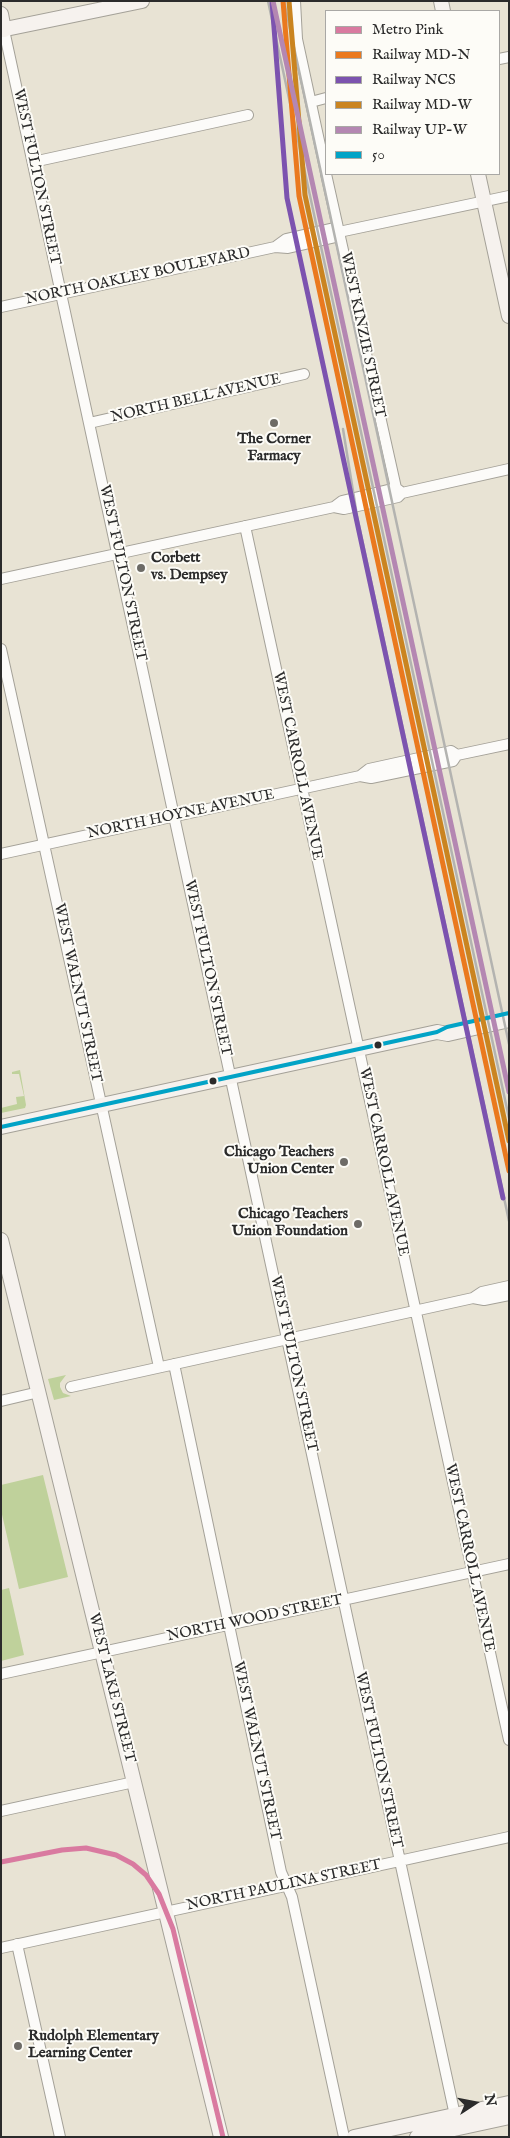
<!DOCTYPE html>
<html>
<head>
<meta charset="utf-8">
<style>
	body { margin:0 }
	#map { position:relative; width:510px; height:2138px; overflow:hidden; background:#e8e3d4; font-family:"IM FELL English",serif }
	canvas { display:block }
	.frame { position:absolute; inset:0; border:2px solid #2b2b2b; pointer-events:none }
	.legend { position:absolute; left:325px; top:10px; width:175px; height:165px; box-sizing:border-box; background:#fdfcf7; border:1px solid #a9a8a5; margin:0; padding:6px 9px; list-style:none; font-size:15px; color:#2b2b2b }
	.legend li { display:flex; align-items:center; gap:10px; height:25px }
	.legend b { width:25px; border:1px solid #a9a8a5 }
	.north { position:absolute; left:450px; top:2078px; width:50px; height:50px; -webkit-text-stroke:4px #fdfcf7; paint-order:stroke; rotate:79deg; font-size:14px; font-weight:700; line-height:20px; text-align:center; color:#2b2b2b }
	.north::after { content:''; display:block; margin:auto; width:18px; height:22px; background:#2b2b2b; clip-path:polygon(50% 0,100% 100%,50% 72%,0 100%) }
</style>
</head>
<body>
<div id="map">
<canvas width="510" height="2138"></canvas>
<div class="frame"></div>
<ul class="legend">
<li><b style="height:6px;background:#d97aa0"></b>Metro Pink</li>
<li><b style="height:6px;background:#ea791e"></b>Railway MD-N</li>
<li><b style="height:6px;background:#7c53af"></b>Railway NCS</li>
<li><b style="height:6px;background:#ca8420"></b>Railway MD-W</li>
<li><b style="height:6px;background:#b487b2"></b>Railway UP-W</li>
<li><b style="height:6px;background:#02a3c6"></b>50</li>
</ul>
<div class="north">N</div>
</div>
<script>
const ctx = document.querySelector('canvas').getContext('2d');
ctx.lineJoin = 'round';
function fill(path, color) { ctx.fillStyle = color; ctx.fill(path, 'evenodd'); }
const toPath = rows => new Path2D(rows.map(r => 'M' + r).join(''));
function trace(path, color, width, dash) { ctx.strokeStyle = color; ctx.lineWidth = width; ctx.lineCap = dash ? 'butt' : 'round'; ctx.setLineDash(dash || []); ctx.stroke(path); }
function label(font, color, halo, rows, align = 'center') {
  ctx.font = font + ' "IM FELL English",serif'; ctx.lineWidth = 4; ctx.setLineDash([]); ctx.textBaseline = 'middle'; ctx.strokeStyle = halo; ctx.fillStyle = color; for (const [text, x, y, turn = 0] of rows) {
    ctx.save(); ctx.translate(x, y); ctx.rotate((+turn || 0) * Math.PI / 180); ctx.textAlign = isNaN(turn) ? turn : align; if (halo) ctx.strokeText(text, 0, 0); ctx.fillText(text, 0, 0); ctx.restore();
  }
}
const green = toPath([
	[20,1070,26,1105,25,1108,1,1113,1,1108,17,1104,16,1097,24,1096,19,1074,12,1074,12,1072],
	[66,1375,60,1383,60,1387,63,1393,71,1396,54,1400,48,1379],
	[43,1475,68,1577,19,1589,1,1510,1,1485],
	[9,1588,24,1655,1,1661,1,1590]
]);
const street = toPath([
	[295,1,297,39,326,173],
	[4,30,456,2120],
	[499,59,509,57],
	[311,102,326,98],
	[33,162,248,115],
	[326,174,398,497],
	[275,247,286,239,334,228,339,232],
	[1,307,275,247,288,248,336,237,339,232,509,196],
	[89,423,304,374],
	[334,507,342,501,396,488,401,492],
	[245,526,509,1740],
	[1,579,334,507,344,509,398,497,402,493,509,469],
	[1,649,159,1367],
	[360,776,369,769,451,751,457,755,509,744],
	[1,854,360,776,371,778,453,761,457,755],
	[473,1298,482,1292,509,1286],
	[174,1364,281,1872,292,1897,344,2137],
	[71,1387,473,1298,484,1300,509,1295],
	[1,1401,39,1392],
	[1,1674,509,1564],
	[1,1811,134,1782],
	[17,1944,60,2137],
	[1,1948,509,1837]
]);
const secondary = toPath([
	[441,1,443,11],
	[1,14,4,30],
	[1,30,142,1],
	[478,174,509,316],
	[1,1127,437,1032,448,1034,509,1020],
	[1,1240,221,2137],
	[354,2137,509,2103],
	[417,2137,509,2117]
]);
const rail = toPath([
	[268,1,509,1118],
	[284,1,509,1044],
	[343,429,357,516,509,1221]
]);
const bus1 = toPath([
	[1,1127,437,1032,447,1027,509,1013]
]);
const rail1 = toPath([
	[283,1,299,196,509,1171]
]);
const rail2 = toPath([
	[272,1,287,198,503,1198]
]);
const rail3 = toPath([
	[289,1,305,195,509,1141]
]);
const rail4 = toPath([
	[273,1,509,1092]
]);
const metro1 = toPath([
	[1,1862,62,1850,86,1848,116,1855,133,1864,146,1875,159,1894,173,1929,223,2137]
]);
const markers = [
	[274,423,5,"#6d6b66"],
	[141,568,5,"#6d6b66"],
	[378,1045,4.5,"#2b2b2b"],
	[213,1081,4.5,"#2b2b2b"],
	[344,1162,5,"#6d6b66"],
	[358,1224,5,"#6d6b66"],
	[18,2046,5,"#6d6b66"]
];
const streetNames = [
	["WEST FULTON STREET",36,177,78],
	["NORTH OAKLEY BOULEVARD",138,277,-12],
	["WEST KINZIE STREET",362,335,78],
	["NORTH BELL AVENUE",196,399,-13],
	["WEST FULTON STREET",122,573,78],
	["WEST CARROLL AVENUE",297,766,78],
	["NORTH HOYNE AVENUE",181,815,-12],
	["WEST FULTON STREET",207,968,78],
	["WEST WALNUT STREET",77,993,78],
	["WEST CARROLL AVENUE",383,1162,78],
	["WEST FULTON STREET",293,1364,78],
	["WEST CARROLL AVENUE",469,1558,78],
	["NORTH WOOD STREET",255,1619,-12],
	["WEST LAKE STREET",111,1688,76],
	["WEST WALNUT STREET",256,1751,78],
	["WEST FULTON STREET",378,1760,78],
	["NORTH PAULINA STREET",284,1886,-12]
];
const poiNames = [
	["The Corner",274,440,"center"],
	["Farmacy",274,457,"center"],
	["Corbett",151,559],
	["vs. Dempsey",151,576],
	["Chicago Teachers",334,1153,"right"],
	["Union Center",334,1170,"right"],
	["Chicago Teachers",348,1215,"right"],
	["Union Foundation",348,1232,"right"],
	["Rudolph Elementary",28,2037],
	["Learning Center",28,2054]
];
fill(green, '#bfd19b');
trace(street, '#a4a198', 12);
trace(secondary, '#a4a198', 16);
trace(street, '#fcfbf9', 10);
trace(secondary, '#f6f2ee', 14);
trace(rail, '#b3b3b0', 2.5);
trace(bus1, '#02a3c6', 4);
trace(rail1, '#ea791e', 5);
trace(rail2, '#7c53af', 5);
trace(rail3, '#ca8420', 5);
trace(rail4, '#b487b2', 5);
trace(metro1, '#d97aa0', 5);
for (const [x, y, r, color] of markers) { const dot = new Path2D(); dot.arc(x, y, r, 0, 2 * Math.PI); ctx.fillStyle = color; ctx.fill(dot); trace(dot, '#fdfcf7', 2); }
label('15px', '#2b2b2b', '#fdfcf7', streetNames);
label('bold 15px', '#2b2b2b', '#fdfcf7', poiNames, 'left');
</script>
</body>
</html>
